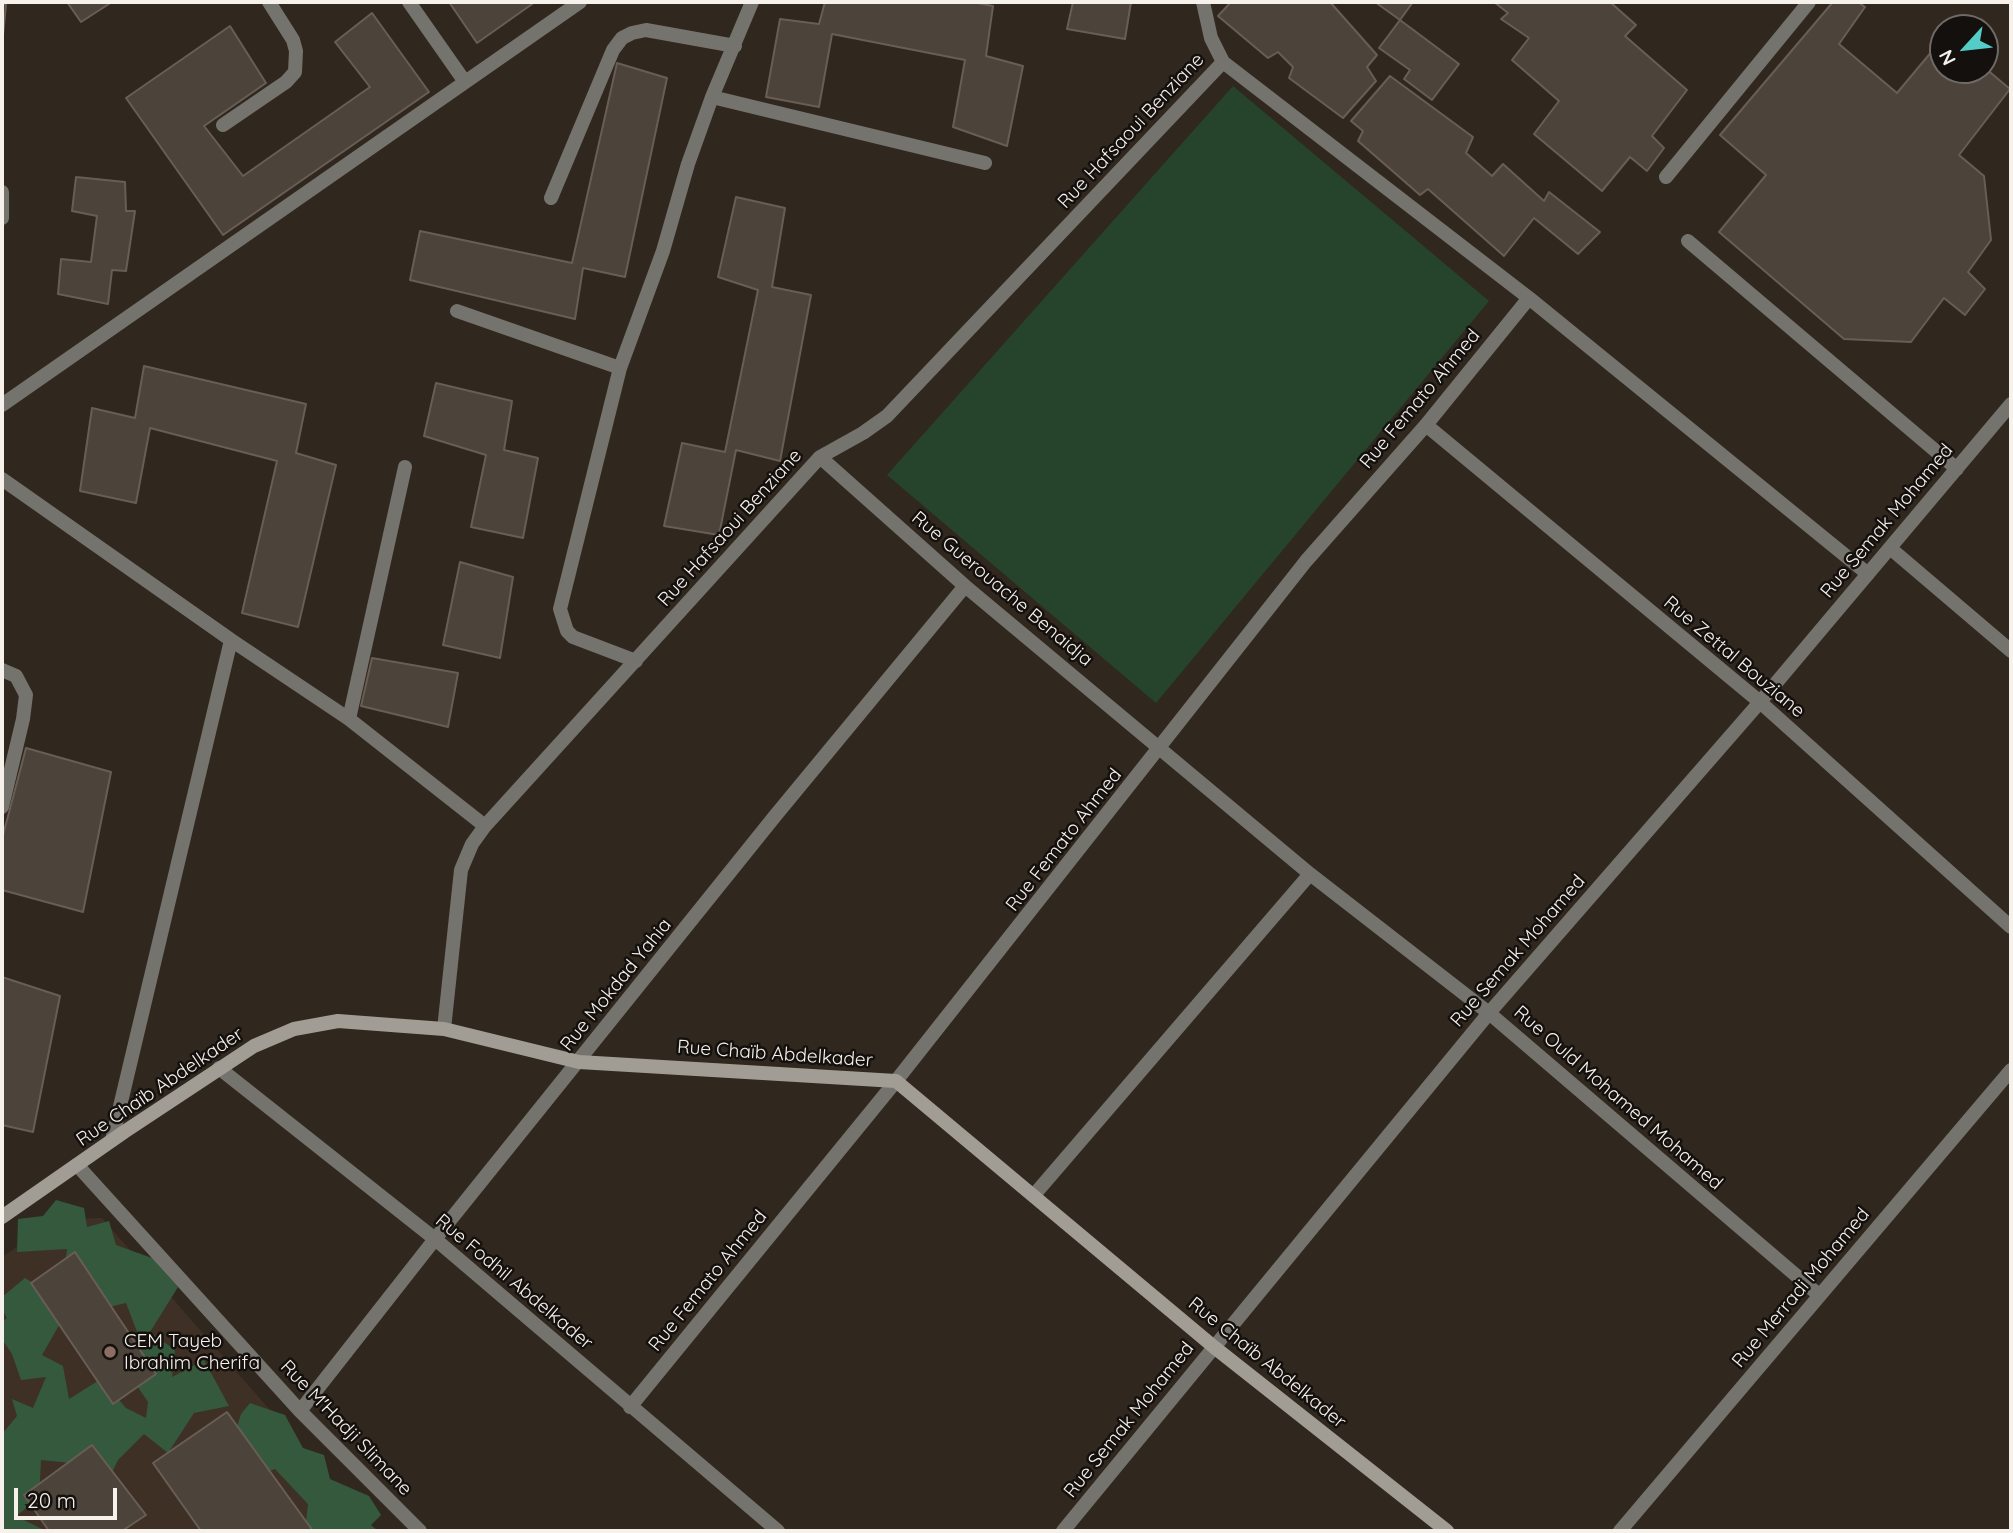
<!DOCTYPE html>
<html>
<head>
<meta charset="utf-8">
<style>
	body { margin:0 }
	#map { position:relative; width:2013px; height:1533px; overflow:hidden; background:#30271f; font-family:Quicksand,sans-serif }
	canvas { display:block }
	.frame { position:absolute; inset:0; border:4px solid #f7f1ec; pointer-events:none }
	.north { position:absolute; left:1929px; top:14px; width:70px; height:70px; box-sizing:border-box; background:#14100d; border:2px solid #6f6a66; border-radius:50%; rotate:243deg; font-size:19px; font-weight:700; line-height:28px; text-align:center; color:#f7f1ec }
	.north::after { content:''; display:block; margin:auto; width:24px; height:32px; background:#54cdc8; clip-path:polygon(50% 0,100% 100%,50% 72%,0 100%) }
	.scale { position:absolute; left:14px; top:1488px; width:103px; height:32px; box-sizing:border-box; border:4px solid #f7f1ec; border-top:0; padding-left:9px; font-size:21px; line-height:24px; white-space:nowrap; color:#f7f1ec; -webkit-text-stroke:5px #14100d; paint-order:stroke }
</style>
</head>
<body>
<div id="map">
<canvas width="2013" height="1533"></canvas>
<div class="frame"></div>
<div class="north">N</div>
<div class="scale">20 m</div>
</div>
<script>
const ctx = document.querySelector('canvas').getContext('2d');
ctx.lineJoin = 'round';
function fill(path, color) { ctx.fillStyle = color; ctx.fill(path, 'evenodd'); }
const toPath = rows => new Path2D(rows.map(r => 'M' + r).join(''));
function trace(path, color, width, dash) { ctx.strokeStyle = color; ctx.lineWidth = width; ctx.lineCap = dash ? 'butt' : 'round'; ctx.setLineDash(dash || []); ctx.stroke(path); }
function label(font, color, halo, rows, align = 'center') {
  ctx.font = font + ' Quicksand,sans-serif'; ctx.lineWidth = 5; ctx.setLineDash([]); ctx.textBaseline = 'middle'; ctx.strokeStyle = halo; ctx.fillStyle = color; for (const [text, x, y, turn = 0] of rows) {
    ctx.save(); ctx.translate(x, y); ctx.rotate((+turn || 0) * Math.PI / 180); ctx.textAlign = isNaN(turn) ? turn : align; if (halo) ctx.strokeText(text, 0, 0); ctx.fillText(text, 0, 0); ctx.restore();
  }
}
const built = toPath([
	[102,1218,376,1531,2,1531,2,1257,58,1219]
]);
const green = toPath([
	[1233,86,1489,301,1156,703,887,475]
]);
const forest = toPath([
	[56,1200,84,1208,87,1227,109,1221,116,1245,152,1258,178,1287,150,1332,175,1350,172,1377,204,1360,229,1406,194,1413,168,1453,144,1434,118,1460,105,1487,81,1464,41,1460,39,1498,16,1516,46,1531,2,1531,2,1434,17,1416,12,1399,33,1408,46,1377,21,1380,12,1354,2,1339,2,1322,7,1318,2,1309,2,1297,25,1278,47,1292,62,1320,42,1355,63,1366,69,1399,101,1379,126,1408,146,1418,148,1402,117,1356,141,1342,126,1303,100,1309,63,1283,67,1249,17,1252,18,1219,43,1216],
	[250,1403,285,1415,303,1448,324,1455,330,1479,369,1496,381,1515,371,1525,378,1531,305,1531,308,1504,275,1469,252,1477,233,1439,241,1414]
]);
const building = toPath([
	[67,2,112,2,81,22,67,2],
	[449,2,535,2,477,43,449,2],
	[825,2,972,2,993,6,986,56,1023,66,1007,146,953,127,965,60,832,34,819,107,766,97,780,19,819,24,825,2],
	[1073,2,1131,2,1125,39,1067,29,1073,2],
	[1231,2,1330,2,1377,55,1367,67,1376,81,1343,118,1289,78,1293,67,1278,52,1268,58,1218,16,1231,2],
	[1375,2,1413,2,1400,20,1375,2],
	[1494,2,1610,2,1636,25,1625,36,1687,90,1652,136,1664,148,1647,171,1630,157,1602,191,1534,134,1559,101,1512,60,1529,38,1501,19,1508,13,1494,2],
	[1833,2,1858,2,1865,7,1839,44,1897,93,1943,38,1943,70,1985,70,1985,68,2010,89,1959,155,1984,176,1991,240,1968,272,1985,289,1965,315,1944,298,1911,342,1844,339,1719,232,1766,175,1720,135,1833,2],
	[2,4,6,5,2,45,2,4],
	[372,13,429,92,223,235,126,98,230,26,266,83,204,126,243,176,370,87,335,42,372,13],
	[1400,20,1459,64,1432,100,1404,79,1410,70,1379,48,1400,20],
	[617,63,667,78,625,277,583,268,575,319,410,280,420,231,572,263,617,63],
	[1390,76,1473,137,1466,153,1492,176,1503,164,1544,201,1549,192,1600,232,1578,254,1534,218,1504,256,1428,189,1420,195,1358,141,1363,131,1351,121,1390,76],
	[76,177,125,182,126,211,135,211,126,271,112,270,108,304,58,294,61,259,91,262,97,216,72,211,76,177],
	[736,197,785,208,772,287,811,295,780,461,736,450,719,535,664,526,682,443,725,452,758,290,718,277,736,197],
	[144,366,306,404,296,453,336,465,298,627,242,613,277,461,150,428,136,503,80,491,92,408,135,418,144,366],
	[436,383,512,401,504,450,538,458,523,538,471,527,486,455,424,436,436,383],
	[460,562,513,577,500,658,443,645,460,562],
	[372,658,458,673,448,727,361,706,372,658],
	[26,748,111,772,83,912,2,890,2,839,26,748],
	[2,977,60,996,33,1132,2,1125,2,977],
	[75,1252,156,1374,113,1404,31,1283,75,1252],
	[227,1412,313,1531,201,1531,153,1463,227,1412],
	[92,1445,146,1515,122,1531,49,1531,24,1495,92,1445]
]);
const street = toPath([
	[409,2,465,82],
	[752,2,712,97,985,163],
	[1203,2,1211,38,1223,62,1529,298,1868,574],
	[223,125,286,82,295,72,296,51,293,40,269,2],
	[1666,177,1809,2],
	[2,192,2,218],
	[551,198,613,50,622,38,632,33,646,30,735,46],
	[1688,241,1957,469],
	[457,311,620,368,560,609,567,631,573,637,636,661],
	[620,368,663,251,688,164,712,97],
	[2,405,580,2],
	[1426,425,1760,702,2011,927],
	[820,457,965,586,1310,874,1489,1013,1819,1295],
	[2,479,231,640,349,719,485,826],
	[1890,548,2011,651],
	[2,670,16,676,26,695,23,719,2,807],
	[349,719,405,467],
	[444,1029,461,870,472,844,485,826,820,457,863,433,887,416,1223,62],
	[219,1068,435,1239,778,1531],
	[112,1140,231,640],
	[77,1165,300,1411,420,1531],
	[1034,1195,1310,874],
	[630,1407,896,1081,1306,561,1426,425,1529,298],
	[300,1411,435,1239,775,816,965,586],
	[1063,1531,1489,1013,1760,702,2011,404],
	[1620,1531,2011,1070]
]);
const secondary = toPath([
	[2,1217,124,1132,254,1046,294,1029,338,1021,444,1029,579,1062,896,1081,1214,1347,1447,1531]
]);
const markers = [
	[110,1352,7,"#8d6e63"]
];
const streetNames = [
	["Rue Hafsaoui Benziane",1131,131,-47],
	["Rue Femato Ahmed",1420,399,-50],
	["Rue Semak Mohamed",1887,521,-50],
	["Rue Hafsaoui Benziane",730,528,-48],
	["Rue Guerouache Benaidja",1002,589,40],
	["Rue Zettal Bouziane",1734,657,40],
	["Rue Femato Ahmed",1064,840,-52],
	["Rue Semak Mohamed",1518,951,-49],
	["Rue Mokdad Yahia",616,985,-51],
	["Rue Chaïb Abdelkader",775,1054,4],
	["Rue Chaïb Abdelkader",160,1087,-34],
	["Rue Ould Mohamed Mohamed",1618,1098,41],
	["Rue Femato Ahmed",708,1281,-51],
	["Rue Fodhil Abdelkader",514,1282,40],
	["Rue Merradi Mohamed",1801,1288,-50],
	["Rue Chaïb Abdelkader",1267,1363,39],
	["Rue Semak Mohamed",1129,1420,-51],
	["Rue M'Hadji Slimane",346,1428,46]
];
const poiNames = [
	["CEM Tayeb",124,1341],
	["Ibrahim Cherifa",124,1363]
];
fill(built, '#3e3025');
fill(green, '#26442c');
fill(forest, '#35593c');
fill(building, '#4c433b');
trace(building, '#695e56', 2);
trace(street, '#75736d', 14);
trace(secondary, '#a19d94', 14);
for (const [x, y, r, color] of markers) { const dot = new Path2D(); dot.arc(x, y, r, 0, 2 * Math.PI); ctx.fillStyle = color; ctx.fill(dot); trace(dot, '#14100d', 2.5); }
label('19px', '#f7f1ec', '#14100d', streetNames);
label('19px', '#f7f1ec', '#14100d', poiNames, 'left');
</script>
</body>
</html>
